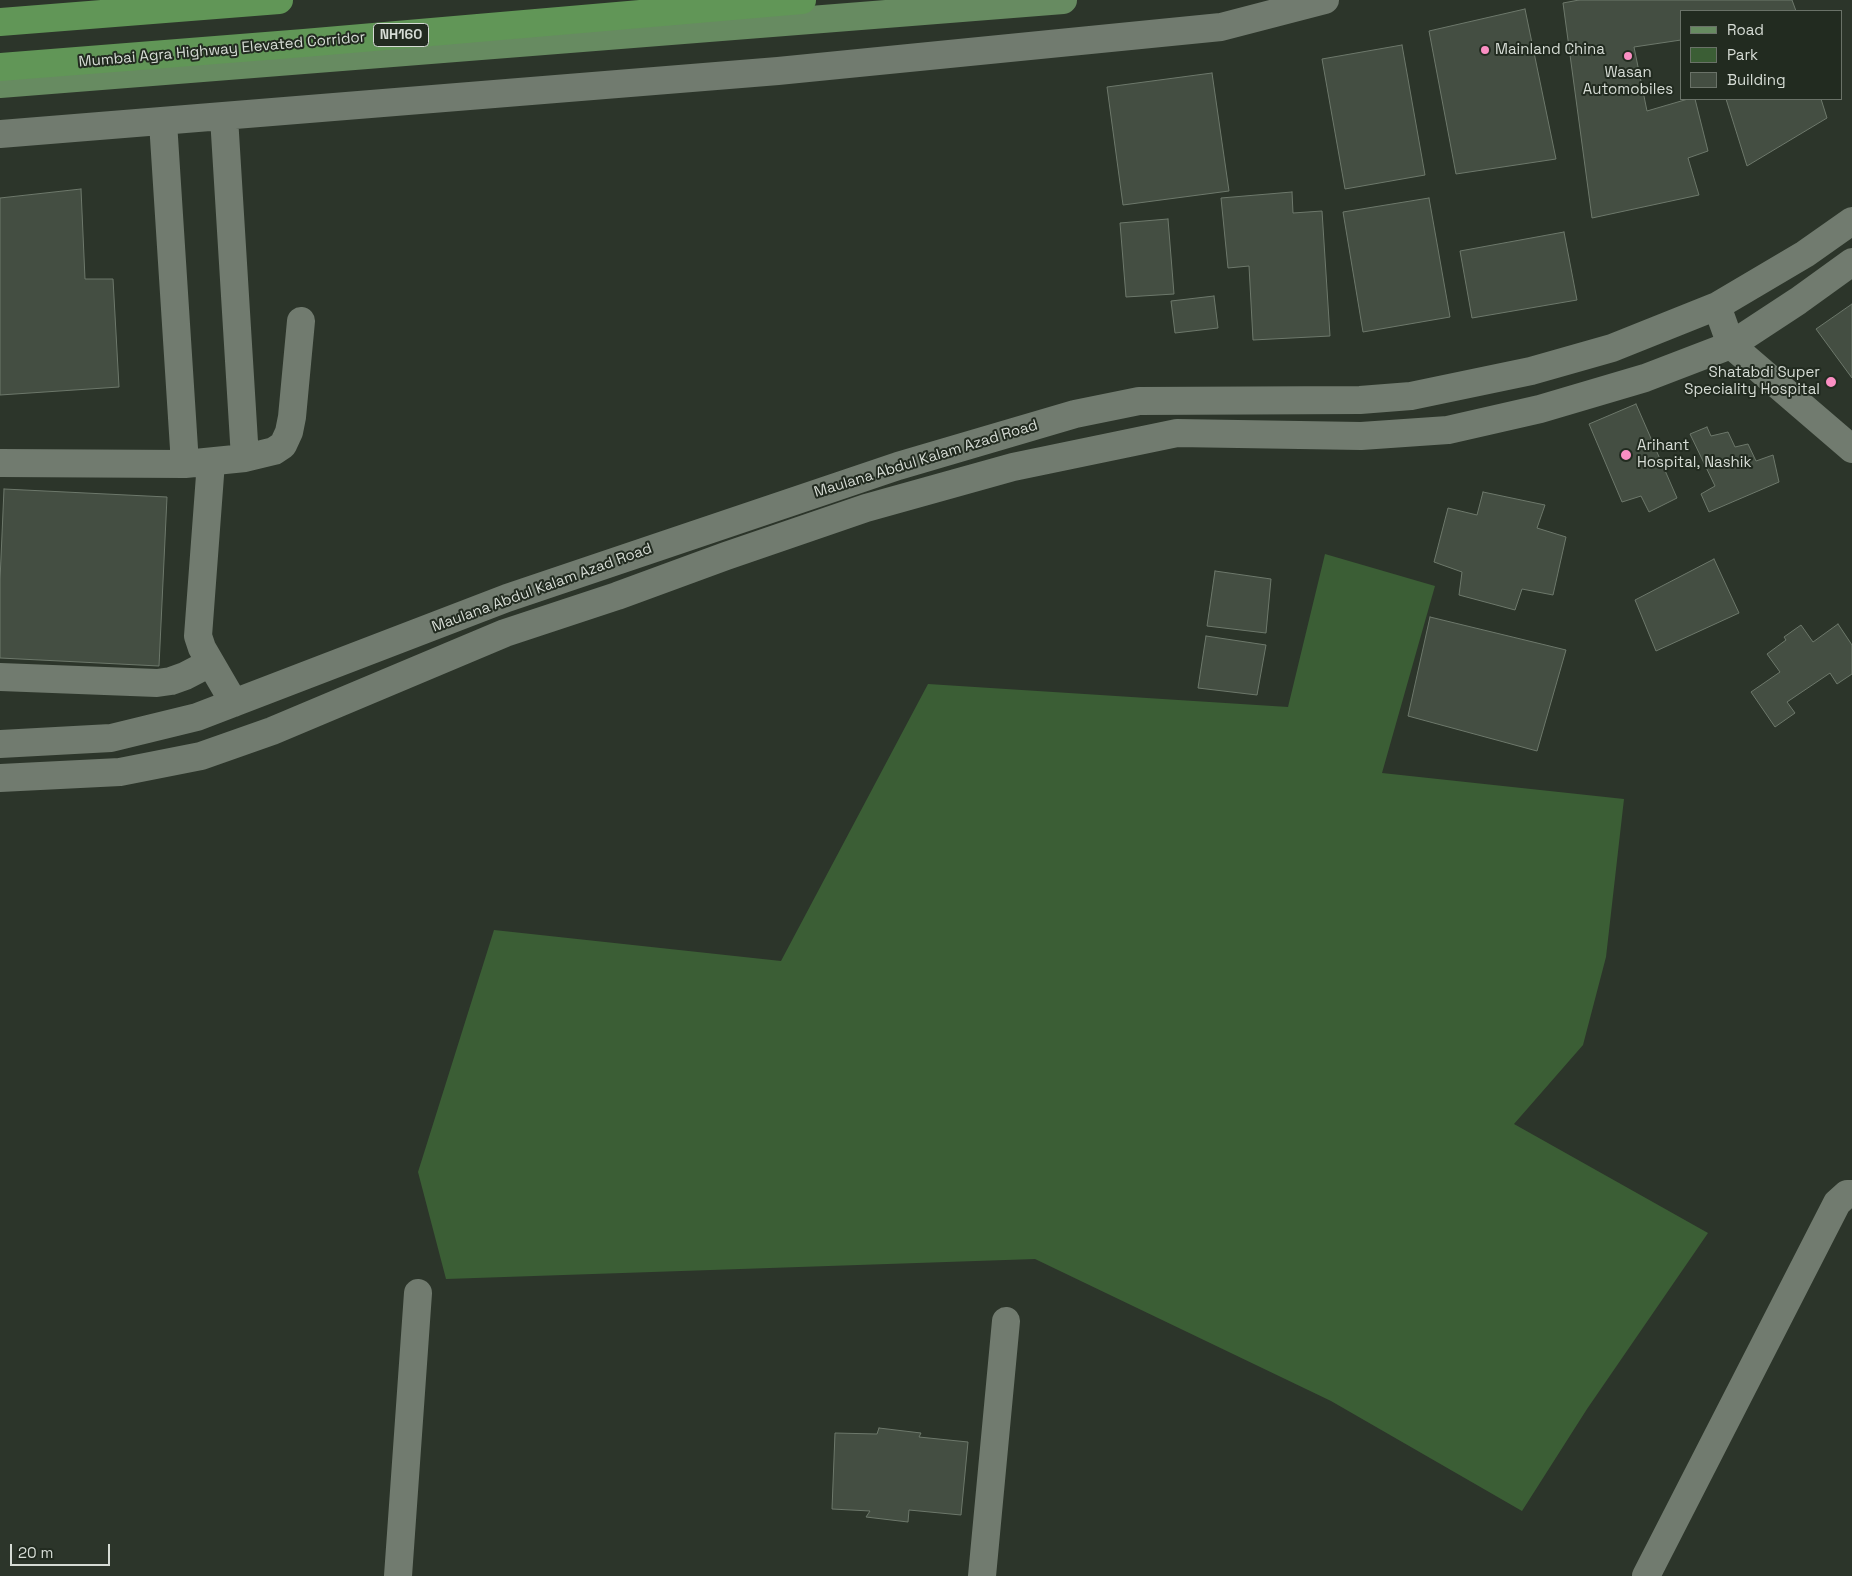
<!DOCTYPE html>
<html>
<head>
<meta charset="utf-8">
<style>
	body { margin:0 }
	#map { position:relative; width:1852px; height:1576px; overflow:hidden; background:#2c352a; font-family:"Space Grotesk",sans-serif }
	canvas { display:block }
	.legend { position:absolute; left:1680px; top:10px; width:162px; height:90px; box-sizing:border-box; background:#222b20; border:1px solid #6a7268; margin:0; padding:6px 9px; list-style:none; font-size:15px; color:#d6dcd5 }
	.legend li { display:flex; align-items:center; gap:10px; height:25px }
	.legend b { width:25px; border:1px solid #6a7268 }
	.scale { position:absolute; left:10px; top:1544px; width:100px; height:22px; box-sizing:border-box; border:2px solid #d6dcd5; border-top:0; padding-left:6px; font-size:15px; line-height:18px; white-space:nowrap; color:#d6dcd5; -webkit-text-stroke:4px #222b20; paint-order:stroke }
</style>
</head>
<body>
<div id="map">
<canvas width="1852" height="1576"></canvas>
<ul class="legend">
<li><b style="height:6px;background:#678b61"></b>Road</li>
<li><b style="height:14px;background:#3b5e35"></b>Park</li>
<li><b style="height:14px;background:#444e42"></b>Building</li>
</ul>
<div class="scale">20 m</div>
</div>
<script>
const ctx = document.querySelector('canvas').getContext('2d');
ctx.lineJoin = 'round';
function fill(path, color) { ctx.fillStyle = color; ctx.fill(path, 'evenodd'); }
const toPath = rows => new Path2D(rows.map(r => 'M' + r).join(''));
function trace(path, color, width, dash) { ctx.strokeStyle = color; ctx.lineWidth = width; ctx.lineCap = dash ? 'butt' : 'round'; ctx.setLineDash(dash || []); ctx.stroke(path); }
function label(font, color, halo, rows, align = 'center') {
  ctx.font = font + ' "Space Grotesk",sans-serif'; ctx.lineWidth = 4; ctx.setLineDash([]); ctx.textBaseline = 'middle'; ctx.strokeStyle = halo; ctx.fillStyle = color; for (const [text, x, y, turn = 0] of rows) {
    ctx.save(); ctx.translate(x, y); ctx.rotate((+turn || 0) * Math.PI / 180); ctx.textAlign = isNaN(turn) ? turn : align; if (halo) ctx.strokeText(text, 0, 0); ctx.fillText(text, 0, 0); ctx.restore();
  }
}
const green = toPath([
	[1325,554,1435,586,1382,773,1624,799,1606,957,1583,1045,1514,1124,1708,1233,1587,1409,1522,1511,1331,1401,1035,1259,446,1279,418,1172,494,930,781,961,928,684,1288,707]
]);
const building = toPath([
	[1579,0,1792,0,1796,11,1681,11,1681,40,1634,47,1647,111,1688,99,1695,99,1708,151,1688,158,1699,195,1592,218,1563,3,1579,0],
	[1525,9,1556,159,1456,174,1429,31,1525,9],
	[1402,45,1425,175,1345,189,1322,59,1402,45],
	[1212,73,1229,191,1123,205,1107,87,1212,73],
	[1726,99,1821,99,1827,118,1747,166,1726,99],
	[81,189,85,279,113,279,119,387,0,395,0,198,81,189],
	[1292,192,1293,213,1322,211,1330,336,1253,340,1249,266,1228,268,1221,198,1292,192],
	[1429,198,1450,317,1363,332,1343,212,1429,198],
	[1168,219,1174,294,1126,297,1120,223,1168,219],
	[1564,232,1577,300,1472,318,1460,251,1564,232],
	[1214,296,1218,328,1175,333,1171,301,1214,296],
	[1852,304,1852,378,1816,329,1852,304],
	[1636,404,1677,498,1649,512,1641,496,1622,502,1589,424,1636,404],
	[1707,427,1711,436,1728,432,1735,447,1748,444,1756,461,1773,455,1779,482,1709,512,1701,494,1715,486,1690,434,1707,427],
	[4,489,167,497,159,666,0,658,0,580,4,489],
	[1483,492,1545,505,1537,528,1566,537,1553,595,1522,589,1515,610,1459,595,1462,572,1434,562,1448,508,1477,515,1483,492],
	[1714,559,1739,613,1656,651,1635,600,1714,559],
	[1215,571,1271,579,1266,633,1207,626,1215,571],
	[1430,617,1566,650,1537,751,1408,716,1430,617],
	[1838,624,1852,645,1852,674,1837,684,1830,673,1787,702,1795,713,1775,727,1751,692,1780,672,1767,654,1786,640,1784,637,1801,625,1813,642,1838,624],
	[1206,636,1266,645,1257,695,1198,688,1206,636],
	[879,1428,921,1433,919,1437,968,1442,961,1515,909,1510,908,1522,866,1517,870,1511,832,1509,835,1433,877,1434,879,1428]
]);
const minor = toPath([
	[224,117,245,458],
	[163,122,185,464],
	[0,134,778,71,1221,27,1325,0],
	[1717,306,1731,345,1852,449],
	[211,462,198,636,202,648,234,703],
	[0,463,185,464,245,458,274,451,283,445,289,432,292,417,301,321],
	[0,677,157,683,171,681,185,676,210,663],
	[0,744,111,738,197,717,507,598,898,466,1075,414,1139,401,1360,400,1411,396,1531,371,1612,348,1717,306,1805,254,1852,221],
	[0,778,120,772,201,756,272,731,505,633,617,596,726,556,866,508,1013,467,1177,433,1361,436,1448,430,1540,409,1645,378,1731,345,1798,301,1852,262],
	[398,1576,418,1293],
	[982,1576,1006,1321],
	[1646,1576,1837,1203,1847,1194,1852,1194]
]);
const major = toPath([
	[0,84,1063,0]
]);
const highway = toPath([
	[0,22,279,0],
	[0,67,304,43,802,0]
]);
const markers = [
	[1485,50,5,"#fb8fc3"],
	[1628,56,5,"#fb8fc3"],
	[1831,382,6,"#fb8fc3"],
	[1626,455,6,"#fb8fc3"]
];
const shields = [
	[401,35,55]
];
const shieldNames = [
	["NH160",401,35]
];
const streetNames = [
	["Mumbai Agra Highway Elevated Corridor",222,50,-5],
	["Maulana Abdul Kalam Azad Road",926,459,-17],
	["Maulana Abdul Kalam Azad Road",542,588,-20]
];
const poiNames = [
	["Mainland China",1495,50],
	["Wasan",1628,73,"center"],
	["Automobiles",1628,90,"center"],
	["Shatabdi Super",1820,373,"right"],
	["Speciality Hospital",1820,390,"right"],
	["Arihant",1637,446],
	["Hospital, Nashik",1637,463]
];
fill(green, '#3b5e35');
fill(building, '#444e42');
trace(building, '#6d786b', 1);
trace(minor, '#717b6f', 28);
trace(major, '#678b61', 28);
trace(highway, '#619657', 28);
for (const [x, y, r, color] of markers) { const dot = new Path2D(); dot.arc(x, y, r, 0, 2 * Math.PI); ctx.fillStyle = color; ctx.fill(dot); trace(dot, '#222b20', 2); }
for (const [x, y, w] of shields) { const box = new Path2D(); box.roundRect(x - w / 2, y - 11.5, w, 23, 4); ctx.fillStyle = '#222b20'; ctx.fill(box); trace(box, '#d6dcd5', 1); }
label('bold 14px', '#d6dcd5', null, shieldNames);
label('15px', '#d6dcd5', '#222b20', streetNames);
label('15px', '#d6dcd5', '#222b20', poiNames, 'left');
</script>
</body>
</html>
